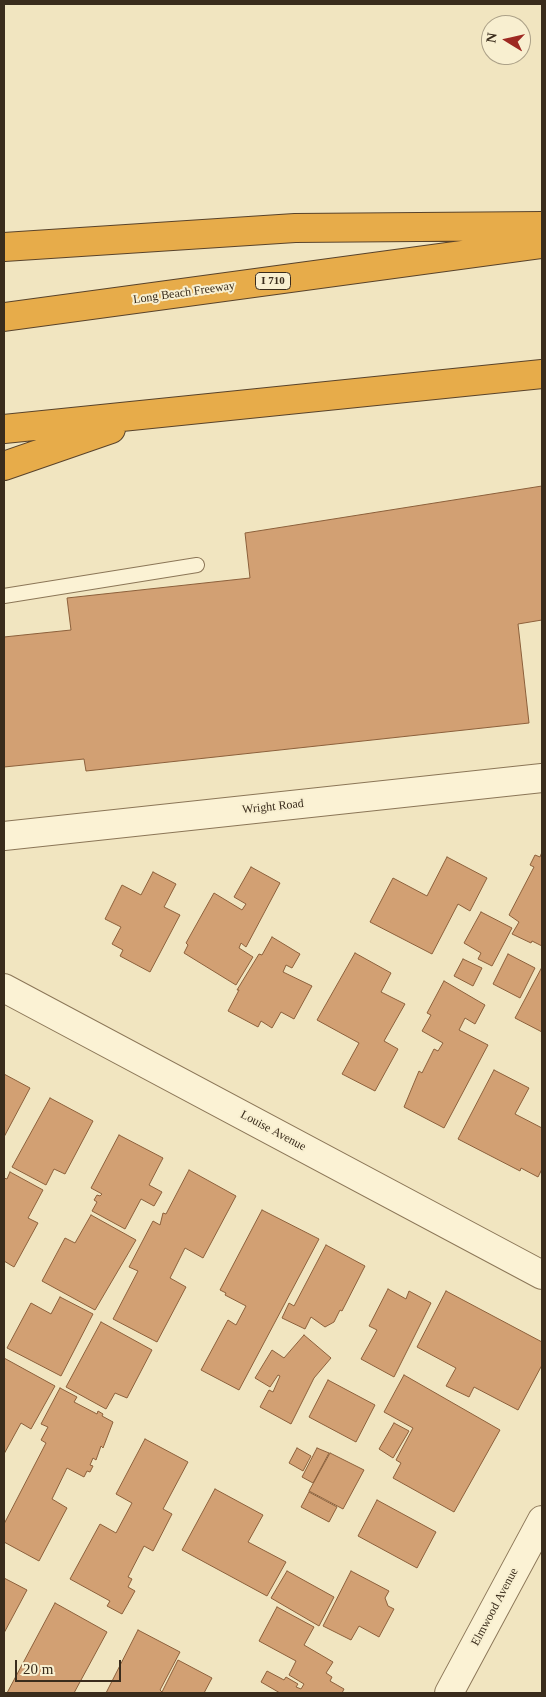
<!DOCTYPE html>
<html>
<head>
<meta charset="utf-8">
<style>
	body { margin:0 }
	#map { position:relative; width:546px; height:1697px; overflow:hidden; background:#f1e5c0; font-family:"Times New Roman",serif }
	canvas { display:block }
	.frame { position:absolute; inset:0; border:5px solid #3a2c1c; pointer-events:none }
	.north { position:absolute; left:481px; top:15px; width:50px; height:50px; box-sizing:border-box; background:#f8efd0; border:1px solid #aca188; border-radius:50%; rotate:279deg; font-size:14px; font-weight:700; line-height:20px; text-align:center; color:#3a2c1c }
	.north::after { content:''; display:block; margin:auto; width:18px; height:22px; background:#9e2922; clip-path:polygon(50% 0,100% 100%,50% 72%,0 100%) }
	.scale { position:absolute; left:15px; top:1660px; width:106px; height:22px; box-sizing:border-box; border:2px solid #3a2c1c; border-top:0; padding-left:6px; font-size:15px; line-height:18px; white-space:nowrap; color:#3a2c1c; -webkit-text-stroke:4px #f8efd0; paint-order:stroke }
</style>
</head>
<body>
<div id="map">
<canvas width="546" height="1697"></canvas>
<div class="frame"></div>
<div class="north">N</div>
<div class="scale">20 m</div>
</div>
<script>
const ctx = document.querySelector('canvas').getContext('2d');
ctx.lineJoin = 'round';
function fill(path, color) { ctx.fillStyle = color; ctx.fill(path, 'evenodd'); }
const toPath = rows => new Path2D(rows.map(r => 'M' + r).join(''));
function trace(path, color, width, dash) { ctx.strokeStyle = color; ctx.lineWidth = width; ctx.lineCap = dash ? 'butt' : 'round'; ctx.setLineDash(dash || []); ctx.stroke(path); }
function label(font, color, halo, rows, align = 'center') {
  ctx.font = font + ' "Times New Roman",serif'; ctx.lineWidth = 4; ctx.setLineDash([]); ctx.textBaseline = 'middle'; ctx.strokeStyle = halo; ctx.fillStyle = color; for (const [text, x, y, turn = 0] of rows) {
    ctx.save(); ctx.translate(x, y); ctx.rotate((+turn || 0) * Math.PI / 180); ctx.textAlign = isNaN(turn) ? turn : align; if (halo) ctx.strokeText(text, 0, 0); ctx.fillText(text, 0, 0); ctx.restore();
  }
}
const building = toPath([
	[542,486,542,620,518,624,529,723,86,771,84,759,4,767,4,637,71,630,67,598,250,578,245,533,542,486],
	[542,852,542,946,532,941,531,943,512,934,519,922,509,915,534,867,530,865,535,855,540,857,542,852],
	[447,857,487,878,470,911,458,904,432,954,370,922,393,878,427,896,447,857],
	[251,867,280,883,246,947,241,943,239,948,253,957,236,985,184,953,188,945,186,943,214,893,242,910,246,904,234,897,251,867],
	[153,872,176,884,164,907,180,915,150,972,120,956,123,950,112,944,121,927,105,919,122,885,141,895,153,872],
	[481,912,512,928,492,966,478,959,481,953,464,943,481,912],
	[272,937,300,954,292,968,286,965,283,972,312,986,294,1019,281,1012,272,1028,261,1021,258,1027,228,1011,239,990,237,990,259,954,262,955,272,937],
	[355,953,391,973,381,992,405,1004,384,1041,398,1049,375,1091,342,1074,359,1043,317,1020,355,953],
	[508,954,535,968,520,998,493,984,508,954],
	[463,959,482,968,473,986,454,976,463,959],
	[542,967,542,1032,515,1018,542,967],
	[444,981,485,1005,475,1024,465,1018,459,1030,488,1045,444,1128,404,1107,419,1071,422,1073,434,1049,438,1051,443,1043,422,1031,431,1015,427,1013,444,981],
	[494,1070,529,1088,515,1114,542,1128,542,1169,538,1177,521,1168,520,1171,458,1139,494,1070],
	[4,1074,30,1088,4,1137,4,1074],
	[50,1098,93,1121,65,1174,54,1169,46,1185,12,1167,50,1098],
	[119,1135,163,1158,149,1185,162,1192,154,1206,141,1199,125,1229,92,1211,97,1202,94,1200,97,1195,100,1196,102,1194,91,1188,119,1135],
	[189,1170,236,1196,203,1258,185,1248,170,1278,186,1287,157,1342,113,1319,138,1271,129,1267,153,1221,160,1225,163,1213,166,1214,189,1170],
	[10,1172,43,1190,28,1218,38,1223,14,1267,4,1261,4,1178,7,1179,10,1172],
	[262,1210,319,1239,239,1390,201,1370,228,1320,236,1325,246,1306,225,1295,226,1293,220,1290,262,1210],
	[91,1215,136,1240,95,1310,42,1281,65,1238,75,1243,91,1215],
	[326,1245,365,1266,342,1311,340,1310,334,1322,325,1327,311,1317,305,1329,282,1318,289,1303,294,1306,326,1245],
	[388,1289,406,1299,409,1291,431,1303,394,1377,361,1359,377,1330,369,1326,388,1289],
	[446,1291,542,1342,542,1365,518,1410,474,1387,469,1397,446,1386,456,1368,417,1347,446,1291],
	[60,1297,93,1314,61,1376,7,1348,31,1303,51,1314,60,1297],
	[101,1322,152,1350,127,1398,115,1393,106,1409,66,1387,101,1322],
	[304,1335,331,1358,314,1378,291,1424,260,1407,269,1390,273,1392,280,1376,278,1375,270,1387,255,1378,272,1350,284,1358,304,1335],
	[4,1358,55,1386,31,1429,21,1423,4,1454,4,1358],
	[404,1375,500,1430,454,1512,393,1478,401,1463,396,1460,413,1428,384,1412,404,1375],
	[328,1380,375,1405,356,1442,309,1417,328,1380],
	[60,1388,77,1397,74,1402,97,1414,98,1411,103,1414,102,1416,113,1422,103,1448,101,1446,96,1460,93,1458,90,1465,93,1466,90,1472,87,1471,84,1477,67,1468,52,1499,67,1508,39,1561,4,1542,4,1524,46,1443,41,1440,48,1427,41,1424,60,1388],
	[394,1423,409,1431,393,1458,379,1449,394,1423],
	[145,1439,188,1462,163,1509,172,1514,153,1551,144,1546,128,1577,132,1579,128,1587,135,1591,122,1614,107,1606,110,1601,70,1579,100,1524,116,1533,132,1503,116,1494,145,1439],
	[297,1448,311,1456,303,1471,289,1463,297,1448],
	[317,1448,329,1453,313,1483,302,1477,317,1448],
	[330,1453,364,1470,343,1509,309,1491,330,1453],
	[215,1489,263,1515,248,1542,286,1562,267,1596,182,1550,215,1489],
	[309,1492,337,1507,329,1522,301,1507,309,1492],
	[377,1500,436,1532,417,1568,358,1536,377,1500],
	[287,1571,334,1597,319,1626,271,1598,287,1571],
	[351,1571,389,1591,385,1598,388,1606,394,1609,379,1637,359,1626,351,1640,323,1626,351,1571],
	[4,1578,27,1590,4,1633,4,1578],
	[55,1603,107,1632,74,1693,7,1693,55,1603],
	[277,1607,314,1627,304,1645,333,1662,326,1673,332,1677,330,1681,344,1689,342,1693,280,1693,261,1682,267,1671,284,1680,286,1677,298,1684,296,1687,301,1689,304,1684,289,1675,296,1661,259,1641,277,1607],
	[138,1630,180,1652,160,1690,162,1692,178,1660,212,1678,204,1693,106,1693,138,1630]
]);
const service = toPath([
	[4,596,197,565]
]);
const minor = toPath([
	[4,988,542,1275],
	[449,1693,542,1520]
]);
const tertiary = toPath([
	[4,836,542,778]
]);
const motorway = toPath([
	[4,247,295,228,542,226],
	[4,317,542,244],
	[4,429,542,374],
	[4,466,111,429]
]);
const shields = [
	[273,281,35]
];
const shieldNames = [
	["I 710",273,281]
];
const streetNames = [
	["Long Beach Freeway",184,293,-8],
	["Wright Road",273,807,-6],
	["Louise Avenue",273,1131,28],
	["Elmwood Avenue",495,1607,-62]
];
fill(building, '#d2a073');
trace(building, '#8c603b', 1);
trace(service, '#8b7657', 16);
trace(minor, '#8b7657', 30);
trace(tertiary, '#8b7657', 30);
trace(motorway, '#59432b', 30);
trace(service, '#fbf2d4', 14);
trace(minor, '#fbf2d4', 28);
trace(tertiary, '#fbf2d4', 28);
trace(motorway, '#e7ac4a', 28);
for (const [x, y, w] of shields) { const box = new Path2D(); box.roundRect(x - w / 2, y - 8.5, w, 17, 4); ctx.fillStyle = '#f8efd0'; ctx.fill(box); trace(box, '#3a2c1c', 1); }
label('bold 11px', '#3a2c1c', null, shieldNames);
label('12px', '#3a2c1c', '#f8efd0', streetNames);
</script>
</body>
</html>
